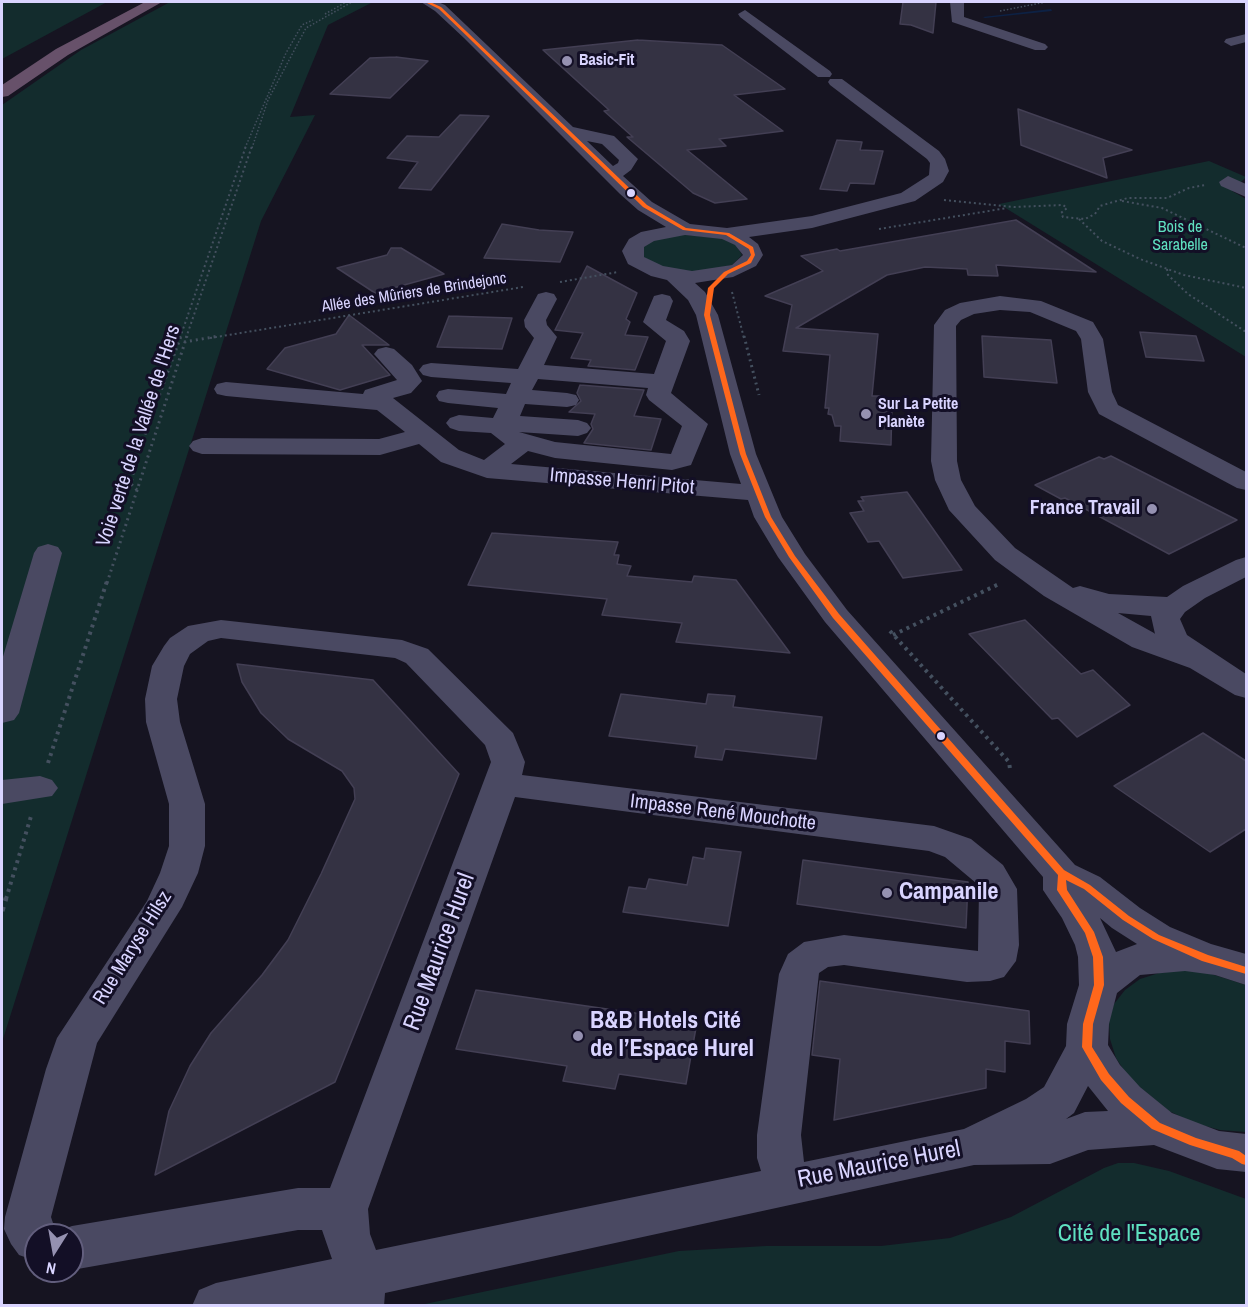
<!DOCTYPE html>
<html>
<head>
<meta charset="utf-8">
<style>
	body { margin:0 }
	#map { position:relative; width:1248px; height:1307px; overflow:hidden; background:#161421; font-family:"Archivo Narrow",sans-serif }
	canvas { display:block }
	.frame { position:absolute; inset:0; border:3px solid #d9d4ff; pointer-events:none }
	.north { position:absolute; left:24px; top:1223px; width:60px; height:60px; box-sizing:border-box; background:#130f26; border:2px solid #625e7d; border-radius:50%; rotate:191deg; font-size:16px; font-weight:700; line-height:24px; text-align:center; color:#d9d4ff }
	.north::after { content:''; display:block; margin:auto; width:21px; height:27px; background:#9591b1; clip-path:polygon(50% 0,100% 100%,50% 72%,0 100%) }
</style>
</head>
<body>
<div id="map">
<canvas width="1248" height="1307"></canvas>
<div class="frame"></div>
<div class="north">N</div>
</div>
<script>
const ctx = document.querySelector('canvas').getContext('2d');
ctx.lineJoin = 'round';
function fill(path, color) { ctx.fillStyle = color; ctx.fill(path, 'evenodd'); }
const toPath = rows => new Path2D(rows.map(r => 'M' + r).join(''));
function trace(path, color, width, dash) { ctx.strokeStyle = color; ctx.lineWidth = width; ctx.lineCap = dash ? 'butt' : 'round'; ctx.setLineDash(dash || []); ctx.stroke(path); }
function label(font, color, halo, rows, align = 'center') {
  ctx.font = font + ' "Archivo Narrow",sans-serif'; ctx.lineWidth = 6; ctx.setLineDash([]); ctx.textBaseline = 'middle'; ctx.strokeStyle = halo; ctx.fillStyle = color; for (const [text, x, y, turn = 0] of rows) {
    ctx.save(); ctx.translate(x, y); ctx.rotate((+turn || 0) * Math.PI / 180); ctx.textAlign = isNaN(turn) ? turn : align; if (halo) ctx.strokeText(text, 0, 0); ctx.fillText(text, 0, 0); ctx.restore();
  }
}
const green = toPath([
	[2,2,107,2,2,59],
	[170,2,373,2,328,25,290,117,315,115,261,221,2,1042,2,105,81,50],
	[1209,161,1246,177,1232,191,1246,199,1246,357,999,204],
	[675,234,721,238,736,245,742,255,732,265,701,272,665,269,643,257,642,249,648,242],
	[1181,970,1205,972,1246,985,1246,1132,1220,1130,1194,1123,1169,1111,1129,1078,1116,1058,1110,1039,1109,1020,1114,1004,1125,990,1140,979,1159,973],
	[1118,1163,1134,1163,1169,1171,1246,1199,1246,1305,420,1305,679,1251,766,1246,881,1246,950,1238,1011,1217,1104,1168]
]);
const stream = toPath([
	[1051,9,1052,11,985,18,983,17,1051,9]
]);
const building = toPath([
	[903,2,936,2,933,33,911,25,900,24,903,2],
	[638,40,722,45,785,89,734,95,783,131,719,139,726,146,687,150,747,199,715,203,693,193,627,137,633,137,604,111,609,110,543,50,638,40],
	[396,57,428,61,390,98,330,94,370,58,396,57],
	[1018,109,1132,150,1103,158,1107,178,1021,145,1018,109],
	[460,115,489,116,431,190,399,188,418,162,387,158,407,136,439,137,460,115],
	[837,140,862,142,860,150,883,151,874,184,850,183,847,191,820,189,837,140],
	[1016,220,1096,272,996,265,998,276,968,275,967,269,925,267,887,275,796,328,878,334,872,396,880,396,880,402,892,402,891,445,840,441,841,426,835,426,832,415,828,414,829,408,825,408,830,355,783,351,792,305,765,296,823,271,801,256,837,249,840,251,1016,220],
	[502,224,539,230,573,232,560,262,484,258,502,224],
	[391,248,401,248,444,274,375,293,337,268,387,255,391,248],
	[587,266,637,293,626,319,630,322,625,335,648,337,635,370,588,366,591,360,571,358,583,333,555,330,587,266],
	[349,315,389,345,362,345,390,375,340,390,267,369,285,348,336,334,349,315],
	[449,316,512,318,502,349,437,347,449,316],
	[1140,332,1196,336,1204,361,1146,357,1140,332],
	[982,336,1051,340,1057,383,984,377,982,336],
	[580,385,644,390,634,416,661,419,651,450,584,443,593,429,591,424,595,414,569,412,581,401,577,393,580,385],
	[1111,456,1237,520,1169,554,1065,498,1061,499,1035,485,1099,457,1104,459,1111,456],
	[907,492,962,570,903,578,879,541,868,542,850,513,864,511,858,501,864,501,861,497,907,492],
	[492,533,618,542,614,555,619,555,617,564,631,566,627,576,692,582,694,576,736,580,790,653,676,642,682,623,602,615,607,599,468,585,492,533],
	[1025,620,1081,674,1093,670,1130,705,1077,737,1058,718,1052,719,969,634,1025,620],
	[237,664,373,680,459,774,335,1082,155,1175,169,1111,190,1066,211,1033,262,975,288,940,321,874,355,799,354,788,342,771,288,739,261,713,242,682,237,664],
	[621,694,706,704,708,694,735,696,733,707,822,717,816,759,725,749,722,760,695,757,697,746,609,736,621,694],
	[1203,733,1246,761,1246,829,1210,852,1114,786,1203,733],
	[706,848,741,852,728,926,623,912,629,887,646,889,649,879,687,885,693,857,704,859,706,848],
	[803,860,968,882,966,928,797,904,803,860],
	[820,981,1029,1011,1030,1044,1005,1041,1005,1072,986,1069,986,1088,834,1120,840,1059,812,1055,820,981],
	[476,990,697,1022,686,1084,619,1074,615,1089,563,1081,567,1066,456,1049,476,990]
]);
const pathFar4 = toPath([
	[1000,11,1046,2],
	[325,14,346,2],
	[245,148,286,53,302,25,313,20],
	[252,148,268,100,306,28,352,2]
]);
const pathFar3 = toPath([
	[944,200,1014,207,1063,205,1067,208,1061,213,1063,217,1085,219,1095,214,1100,206,1113,202,1128,198,1167,198,1189,188,1205,185],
	[1122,201,1162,208,1246,248],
	[1079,219,1102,241,1140,259,1184,275,1246,288],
	[879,229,1007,208],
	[1167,269,1168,275,1188,294,1246,332],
	[560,282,618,272],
	[732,292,744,338],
	[180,338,246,146],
	[186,338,252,146],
	[210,338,523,287]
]);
const pathFar2 = toPath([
	[744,336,759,395],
	[184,342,219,336],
	[137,490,131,484,136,459,181,336],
	[107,583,187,336]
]);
const pathFar1 = toPath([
	[890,631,1009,762,1010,769],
	[893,635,1001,583],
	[48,763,107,581],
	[6,899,32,813]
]);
const path = toPath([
	[2,911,6,898]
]);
const minor = toPath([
	[421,2,438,2,445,5,573,127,614,136,638,159,631,170,623,176,652,202,690,224,727,228,812,216,901,193,929,175,930,163,927,159,830,85,828,82,830,79,842,79,939,151,945,159,949,171,943,182,915,201,812,228,749,237,758,244,763,255,756,266,733,277,695,283,705,292,718,315,756,454,782,517,805,554,847,610,1075,865,1100,877,1140,908,1170,927,1211,944,1246,954,1246,985,1215,975,1185,971,1140,975,1117,993,1109,1024,1108,1045,1120,1065,1140,1087,1172,1113,1219,1131,1246,1134,1246,1172,1217,1169,1154,1145,1088,1150,1050,1164,974,1165,385,1293,384,1306,192,1306,199,1290,216,1283,332,1259,322,1230,298,1230,72,1270,72,1235,36,1235,36,1261,19,1255,11,1244,4,1229,5,1217,46,1069,57,1038,147,901,160,873,169,846,169,804,146,722,145,699,152,666,164,646,170,638,188,626,221,620,402,640,428,649,513,733,525,762,522,775,934,826,971,839,1003,865,1017,889,1019,945,1016,961,1004,977,990,981,967,982,844,965,828,967,819,973,801,1135,804,1162,964,1129,1026,1099,1044,1087,1066,1046,1067,1024,1079,985,1078,957,1075,945,1062,918,1043,890,1043,877,825,622,778,557,754,517,748,500,487,478,441,462,419,444,380,455,202,454,193,451,189,446,193,441,202,438,379,439,405,432,377,410,226,396,217,394,214,389,217,384,226,382,363,394,365,390,397,380,374,354,378,349,386,347,394,349,412,365,422,381,411,393,393,398,459,450,484,460,505,444,491,433,459,431,450,428,446,423,450,418,459,415,493,418,498,408,448,403,439,401,436,396,439,391,448,389,506,394,511,383,431,377,423,375,419,370,423,365,431,363,518,369,534,338,525,327,524,320,538,294,546,292,554,294,557,299,546,320,547,325,557,337,544,365,654,374,666,341,643,322,654,296,662,294,670,296,673,301,666,320,684,331,690,341,671,393,708,424,691,465,672,470,555,458,528,451,511,464,741,484,730,454,696,315,688,300,667,280,651,276,628,264,622,251,629,239,641,232,666,227,638,210,620,194,464,38,435,11,421,2],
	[587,141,602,144,619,160,618,163,613,166,587,141],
	[685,235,722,239,735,245,743,255,732,265,692,271,663,266,644,257,644,247,654,241,685,235],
	[538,379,648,388,646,395,649,400,682,426,671,454,555,442,519,432,578,436,587,433,591,428,587,423,578,420,520,416,525,404,567,407,576,405,579,400,576,395,567,393,532,390,538,379],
	[221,638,395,658,406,663,485,745,491,762,330,1188,298,1188,72,1226,56,1232,51,1217,97,1043,182,907,198,873,205,846,205,804,180,722,177,699,184,666,190,654,208,641,221,638],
	[515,797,929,851,945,857,976,883,979,889,978,951,844,935,804,942,788,954,779,974,757,1135,757,1158,761,1171,376,1250,370,1234,368,1209,515,797],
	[1100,918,1112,928,1137,944,1116,952,1100,918],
	[1088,1086,1108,1111,1085,1112,1066,1119,1074,1113,1088,1086],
	[950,2,964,2,964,17,1045,44,1048,47,1045,50,1035,50,952,22,950,2],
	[745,10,830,71,832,74,830,77,818,77,740,17,738,14,745,10],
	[1246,34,1246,42,1231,46,1224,42,1226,39,1246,34],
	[1228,176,1246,184,1246,197,1221,186,1219,182,1228,176],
	[1000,296,1041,301,1093,322,1103,339,1112,392,1118,405,1246,472,1246,490,1237,488,1099,414,1088,392,1081,339,1076,331,1030,312,1000,310,974,314,961,320,956,326,957,461,961,480,975,506,1015,548,1073,588,1080,586,1109,594,1167,597,1183,586,1236,560,1246,557,1246,577,1205,598,1185,612,1180,619,1187,635,1246,674,1246,698,1235,695,1190,668,1132,647,1044,596,995,560,949,510,935,480,931,461,934,325,945,310,960,303,1000,296],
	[1118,613,1151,616,1155,634,1154,633,1118,613],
	[48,544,58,547,62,553,19,713,14,720,2,723,2,660,34,553,38,547,48,544],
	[40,776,52,780,58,788,52,796,2,804,2,780,40,776]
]);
const highway = toPath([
	[145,2,162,2,68,55,8,96,2,97,2,85,56,49,145,2]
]);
const bus1 = toPath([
	[427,2,430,2,441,7,647,205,686,228,729,233,753,247,755,255,751,263,728,274,714,288,710,315,746,454,771,517,795,556,839,614,1064,870,1090,885,1129,916,1159,935,1208,955,1246,967,1246,974,1202,961,1153,939,1123,920,1084,889,1066,880,1067,890,1094,932,1103,957,1104,985,1093,1024,1092,1047,1109,1074,1129,1097,1160,1123,1196,1138,1239,1151,1246,1156,1246,1165,1242,1164,1232,1158,1190,1145,1152,1129,1121,1103,1101,1080,1082,1047,1083,1024,1094,985,1093,957,1085,933,1057,890,1058,875,833,618,789,557,765,517,740,454,704,315,708,288,724,272,747,261,751,255,749,249,726,235,683,230,643,207,439,9,427,3,427,2]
]);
const markers = [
	[567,61,6,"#9591b1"],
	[631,193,5,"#d9d4ff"],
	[866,414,6,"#9591b1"],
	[1152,509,6,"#9591b1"],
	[941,736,5,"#d9d4ff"],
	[887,893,6,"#9591b1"],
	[578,1036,6,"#9591b1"]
];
const farPoinames = [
	["Basic-Fit",579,61],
	["Sur La Petite",878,405],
	["Planète",878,423]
];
const farParknames = [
	["Bois de",1180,228],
	["Sarabelle",1180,246]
];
const farStreetnames = [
	["Allée des Mûriers de Brindejonc",414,293,-9]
];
const streetNames = [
	["Voie verte de la Vallée de l'Hers",139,436,-72],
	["Impasse Henri Pitot",622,482,5],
	["Impasse René Mouchotte",723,813,7],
	["Rue Maryse Hilsz",133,948,-58]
];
const poiNames = [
	["France Travail",1140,509]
];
const nearPoinames = [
	["Campanile",899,893],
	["B&B Hotels Cité",590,1022],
	["de l’Espace Hurel",590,1050]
];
const nearStreetnames = [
	["Rue Maurice Hurel",440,952,-70],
	["Rue Maurice Hurel",879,1165,-11]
];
const nearParknames = [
	["Cité de l'Espace",1129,1235]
];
fill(green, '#132c2d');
fill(stream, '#0d2144');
fill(building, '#343243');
trace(building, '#433f54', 1.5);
trace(pathFar4, '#44505f', 1.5, [1.5, 2]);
trace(pathFar3, '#44505f', 2, [2, 3]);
trace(pathFar2, '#44505f', 3, [2, 4]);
trace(pathFar1, '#44505f', 4, [3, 4.5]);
trace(path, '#44505f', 5, [4.5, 6]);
fill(minor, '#4a4962');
fill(highway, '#67516a');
fill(bus1, '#ff671b');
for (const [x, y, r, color] of markers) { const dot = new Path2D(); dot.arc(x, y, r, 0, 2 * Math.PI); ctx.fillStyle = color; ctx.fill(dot); trace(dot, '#130f26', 2); }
label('bold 16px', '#d9d4ff', '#130f26', farPoinames, 'left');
label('16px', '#5fe0c0', '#130f26', farParknames);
label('16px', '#d9d4ff', '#130f26', farStreetnames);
label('20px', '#d9d4ff', '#130f26', streetNames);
label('bold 20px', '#d9d4ff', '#130f26', poiNames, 'right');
label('bold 24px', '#d9d4ff', '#130f26', nearPoinames, 'left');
label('24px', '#d9d4ff', '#130f26', nearStreetnames);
label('24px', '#5fe0c0', '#130f26', nearParknames);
</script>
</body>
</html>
